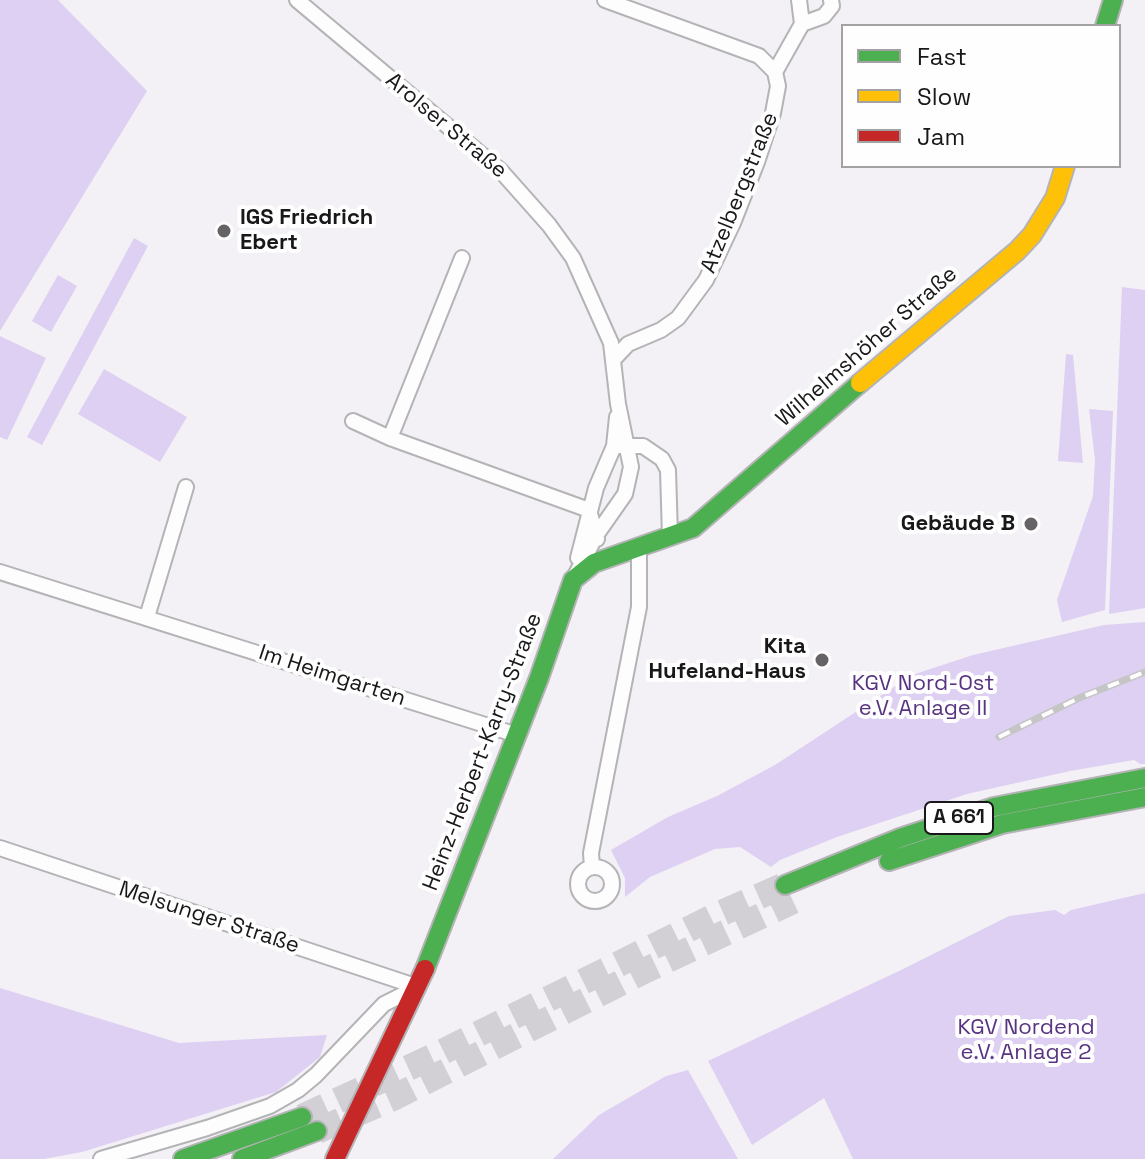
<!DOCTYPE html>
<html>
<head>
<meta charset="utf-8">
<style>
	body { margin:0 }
	#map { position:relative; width:1145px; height:1159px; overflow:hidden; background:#f3f1f5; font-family:"Space Grotesk",sans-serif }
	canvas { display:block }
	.legend { position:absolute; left:841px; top:24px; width:280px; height:144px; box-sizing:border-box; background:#fefefe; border:2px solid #a2a2a2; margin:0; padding:10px 14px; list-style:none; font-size:24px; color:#181719 }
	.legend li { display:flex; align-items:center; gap:16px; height:40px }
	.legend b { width:40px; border:2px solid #a2a2a2 }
</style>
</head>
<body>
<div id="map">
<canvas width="1145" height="1159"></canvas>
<ul class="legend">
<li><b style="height:10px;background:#4caf50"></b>Fast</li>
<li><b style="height:10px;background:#ffc107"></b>Slow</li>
<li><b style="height:10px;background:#c62828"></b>Jam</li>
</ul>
</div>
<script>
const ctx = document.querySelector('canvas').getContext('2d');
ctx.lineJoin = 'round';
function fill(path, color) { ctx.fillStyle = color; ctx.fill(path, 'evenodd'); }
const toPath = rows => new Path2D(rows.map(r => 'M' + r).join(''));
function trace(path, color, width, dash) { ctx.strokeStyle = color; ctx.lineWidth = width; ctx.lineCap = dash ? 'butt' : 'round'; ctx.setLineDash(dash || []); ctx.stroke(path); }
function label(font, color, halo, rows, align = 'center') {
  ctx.font = font + ' "Space Grotesk",sans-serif'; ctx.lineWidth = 8; ctx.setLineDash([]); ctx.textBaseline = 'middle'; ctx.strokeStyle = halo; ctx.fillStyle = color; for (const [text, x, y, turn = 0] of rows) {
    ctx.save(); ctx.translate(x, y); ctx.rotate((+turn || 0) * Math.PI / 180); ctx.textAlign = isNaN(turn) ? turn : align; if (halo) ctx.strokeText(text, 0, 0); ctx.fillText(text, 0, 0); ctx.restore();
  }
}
const green = toPath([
	[0,0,58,0,147,91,0,331],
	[134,238,148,246,42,445,27,437],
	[58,275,77,286,51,332,32,321],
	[1122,287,1145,290,1145,608,1109,614],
	[0,336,46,358,7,440,0,437],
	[1066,354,1073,355,1083,463,1058,461],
	[104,369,187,417,160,462,78,414],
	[1089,409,1113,411,1105,610,1062,622,1057,600,1093,496,1095,460],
	[1145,622,1145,764,1140,764,1134,760,1070,771,967,794,837,837,780,860,771,867,740,847,715,849,650,877,625,897,625,878,611,850,668,817,717,796,775,765,912,675,973,655,1104,625],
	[1145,893,1145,1159,853,1159,824,1098,752,1145,708,1061,899,971,1009,916,1055,910,1064,915,1071,910],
	[0,988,179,1043,327,1035,320,1057,276,1092,82,1152,44,1159,0,1159],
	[688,1070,738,1159,553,1159,599,1115,666,1076]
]);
const highwayTunnel = toPath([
	[302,1117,432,1057,715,916,785,885],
	[317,1131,395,1097,644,971,793,901]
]);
const street = toPath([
	[297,0,501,171,549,225,573,258,611,343,618,404,631,467,625,494,597,534,576,574],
	[605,0,759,56,775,72,778,86,773,113,757,162,733,223,706,280,678,318,661,330,628,344,613,360],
	[799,0,802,24],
	[775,72,802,24,824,16,832,6,831,0],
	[353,421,390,438,589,510,597,539],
	[390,438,462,258],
	[619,446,643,446,662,459,668,470,670,537],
	[578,558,596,488,614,446,617,417],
	[0,572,517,735],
	[147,617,186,487],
	[0,848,418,987],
	'578 884a17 17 0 1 1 34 0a17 17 0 1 1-34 0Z',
	[592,867,591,853,639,607,639,547],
	[101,1159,207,1128,270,1106,298,1090,316,1075,384,1004,418,987]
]);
const fast = toPath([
	[1105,26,1113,0],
	[889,861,1002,824,1145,797],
	[785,885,900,838,994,807,1145,778],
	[425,969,539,678,573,580,594,563,693,528,860,383],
	[183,1159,302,1117],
	[242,1159,317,1131]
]);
const slow = toPath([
	[860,383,1017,251,1032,235,1055,198,1065,166]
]);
const jam = toPath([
	[335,1159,425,969]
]);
const rail = toPath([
	[999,737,1079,698,1145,672]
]);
const markers = [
	[224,231,8,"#656366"],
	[1031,524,8,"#656366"],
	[822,660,8,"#656366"]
];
const shields = [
	[959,818,68]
];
const shieldNames = [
	["A 661",959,818]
];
const streetNames = [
	["Arolser Straße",446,126,40],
	["Atzelbergstraße",740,193,-68],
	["Wilhelmshöher Straße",867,347,-41],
	["Im Heimgarten",332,676,18],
	["Heinz-Herbert-Karry-Straße",483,752,-69],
	["Melsunger Straße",209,918,18]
];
const poiNames = [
	["IGS Friedrich",240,218,"left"],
	["Ebert",240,243,"left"],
	["Gebäude B",1015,524],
	["Kita",806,647],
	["Hufeland-Haus",806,672]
];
const parkNames = [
	["KGV Nord-Ost",923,684],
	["e.V. Anlage II",923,709],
	["KGV Nordend",1026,1028],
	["e.V. Anlage 2",1026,1053]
];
fill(green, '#ded0f2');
trace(highwayTunnel, '#d2d0d4', 26, [26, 13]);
trace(street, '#b4b3b6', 18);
trace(fast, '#b4b3b6', 22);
trace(slow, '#b4b3b6', 22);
trace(jam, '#b4b3b6', 22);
trace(street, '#fdfdfe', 14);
trace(fast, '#4caf50', 18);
trace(slow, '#ffc107', 18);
trace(jam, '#c62828', 18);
trace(rail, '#c5c5c5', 7);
trace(rail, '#fefefe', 4, [12]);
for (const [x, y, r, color] of markers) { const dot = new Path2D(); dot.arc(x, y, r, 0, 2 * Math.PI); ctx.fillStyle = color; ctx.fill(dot); trace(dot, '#fefefe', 3); }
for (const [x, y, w] of shields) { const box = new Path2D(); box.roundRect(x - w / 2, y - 16, w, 32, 6); ctx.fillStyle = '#fefefe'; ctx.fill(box); trace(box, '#181719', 2); }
label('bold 20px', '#181719', null, shieldNames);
label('22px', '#181719', '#fefefe', streetNames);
label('bold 22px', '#181719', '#fefefe', poiNames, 'right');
label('22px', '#583381', '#fefefe', parkNames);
</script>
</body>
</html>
